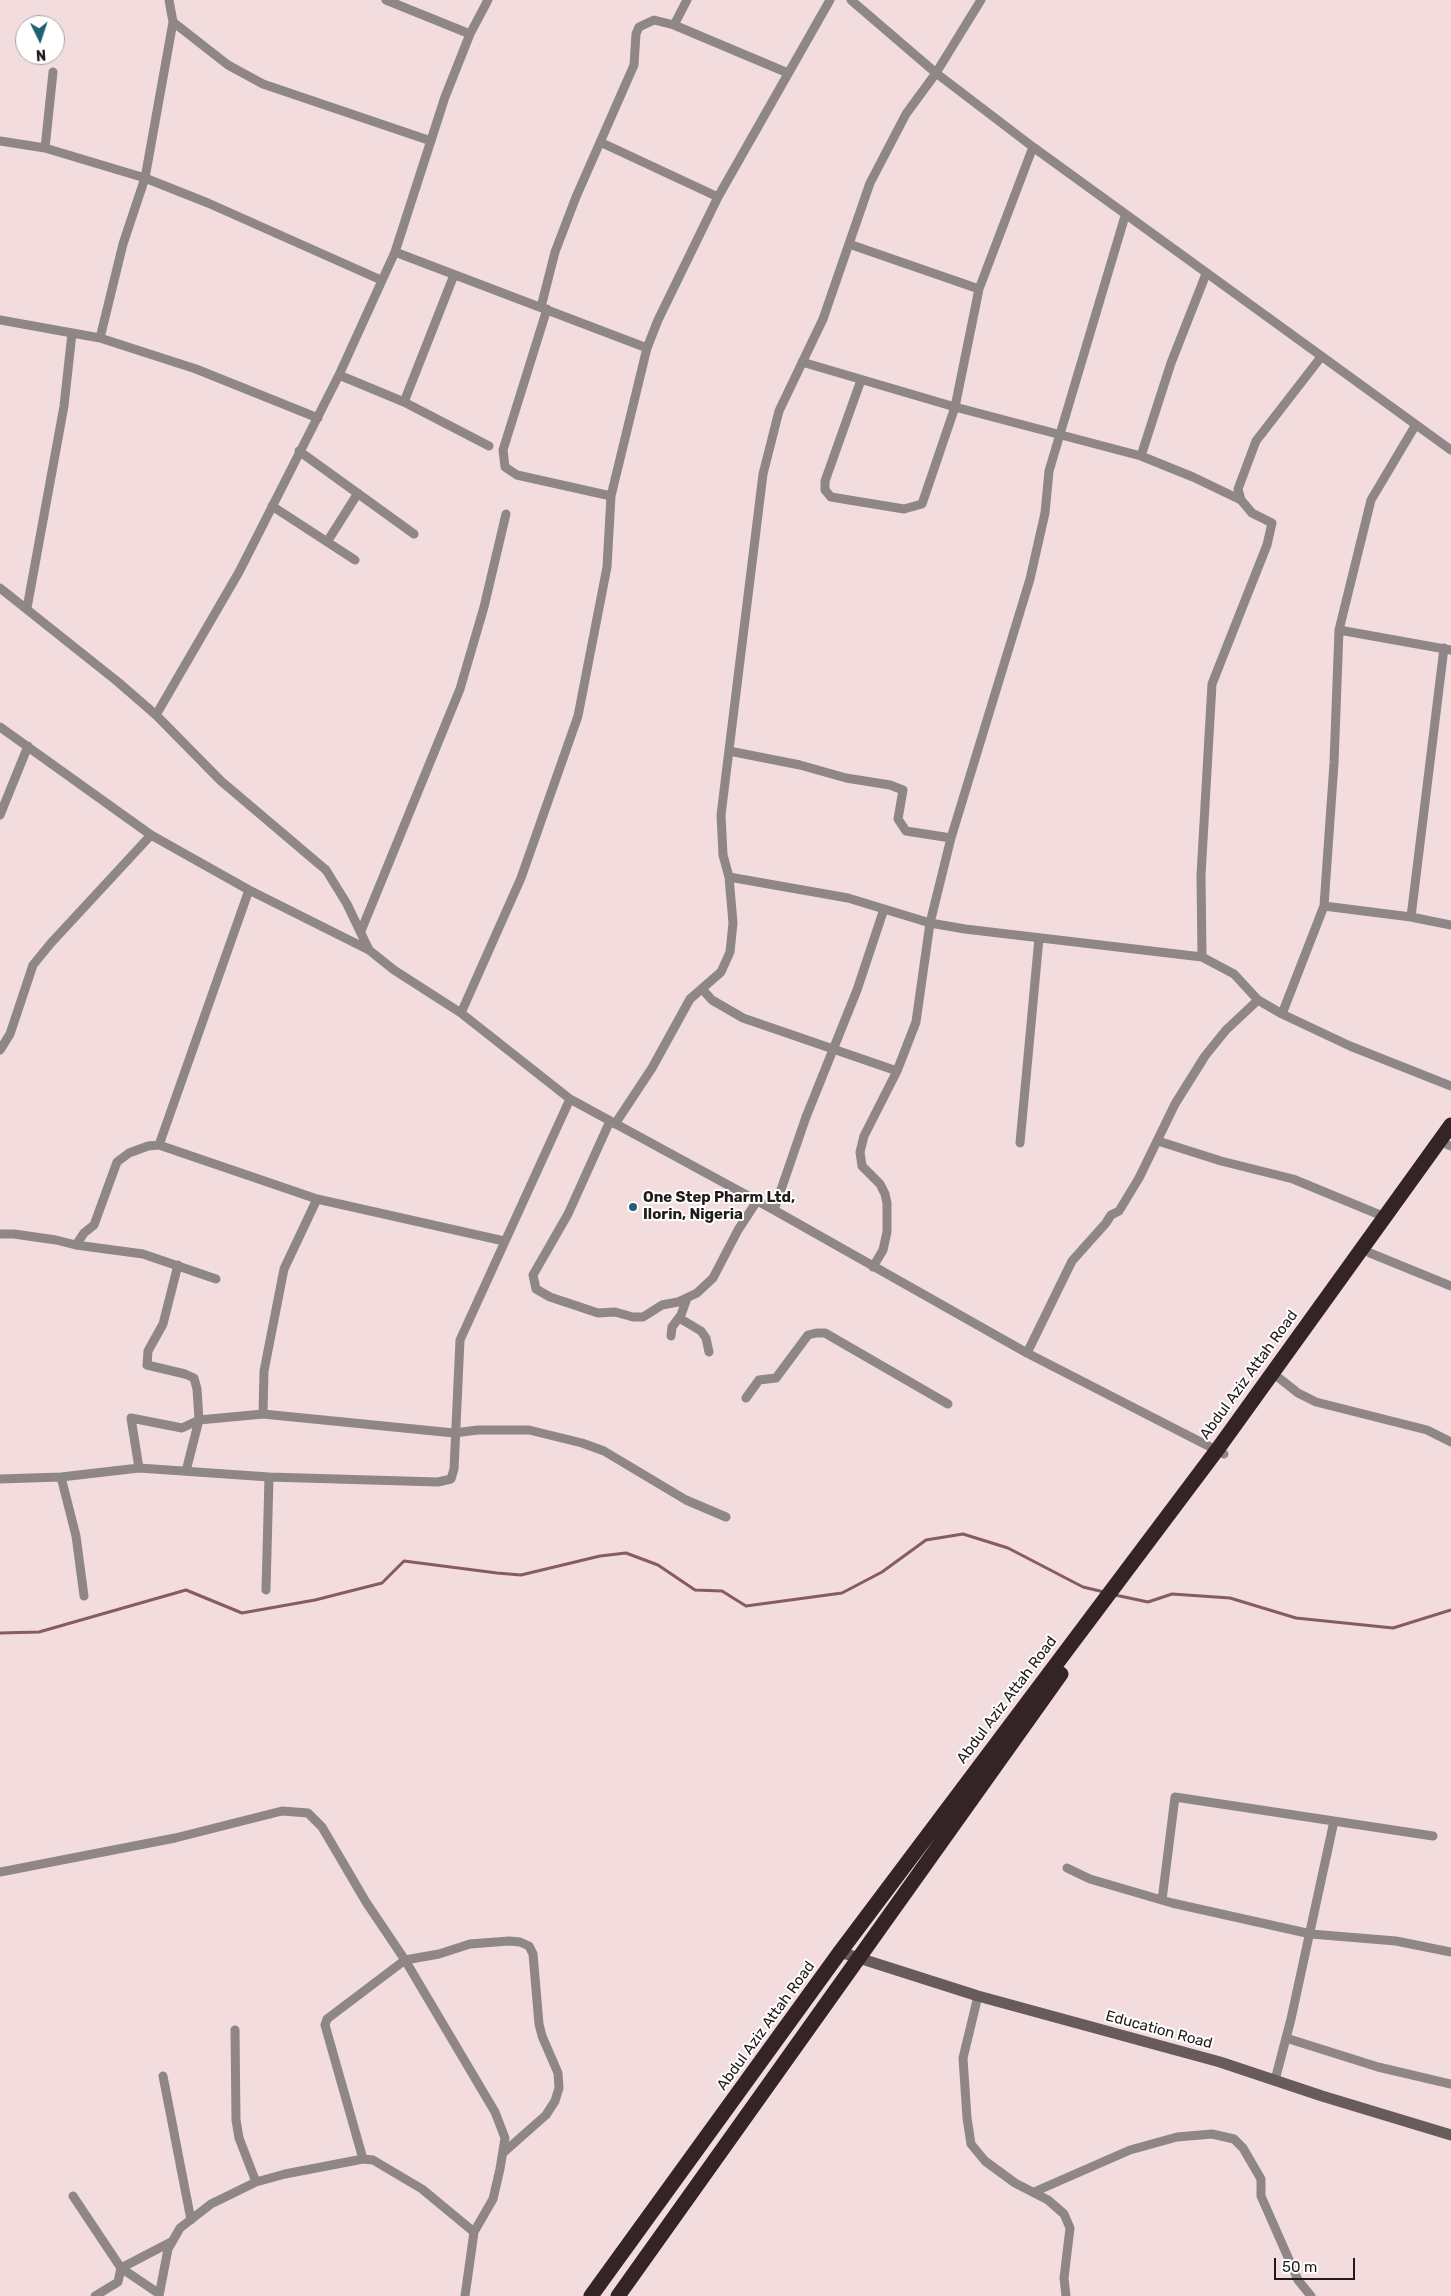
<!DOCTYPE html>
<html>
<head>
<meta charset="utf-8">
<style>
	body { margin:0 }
	#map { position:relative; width:1451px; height:2296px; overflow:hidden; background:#f2dcde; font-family:Rubik,sans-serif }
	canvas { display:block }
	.north { position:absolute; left:15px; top:15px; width:50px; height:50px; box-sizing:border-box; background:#fff; border:1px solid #a6a3a3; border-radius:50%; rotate:176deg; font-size:14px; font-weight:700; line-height:20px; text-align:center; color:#21191a }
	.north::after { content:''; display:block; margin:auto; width:18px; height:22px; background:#1e6174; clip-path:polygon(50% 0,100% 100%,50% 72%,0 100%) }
	.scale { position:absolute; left:1274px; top:2258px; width:81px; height:22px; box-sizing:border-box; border:2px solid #21191a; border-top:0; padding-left:6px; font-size:15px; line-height:18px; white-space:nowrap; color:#21191a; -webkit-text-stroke:4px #fff; paint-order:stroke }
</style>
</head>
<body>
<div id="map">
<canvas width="1451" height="2296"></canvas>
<div class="north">N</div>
<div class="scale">50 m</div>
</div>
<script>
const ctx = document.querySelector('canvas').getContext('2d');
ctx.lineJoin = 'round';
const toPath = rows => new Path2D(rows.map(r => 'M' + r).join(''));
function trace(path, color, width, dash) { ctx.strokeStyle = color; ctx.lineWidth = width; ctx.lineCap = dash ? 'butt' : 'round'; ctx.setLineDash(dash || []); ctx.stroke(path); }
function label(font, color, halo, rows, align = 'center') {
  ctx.font = font + ' Rubik,sans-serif'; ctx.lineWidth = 4; ctx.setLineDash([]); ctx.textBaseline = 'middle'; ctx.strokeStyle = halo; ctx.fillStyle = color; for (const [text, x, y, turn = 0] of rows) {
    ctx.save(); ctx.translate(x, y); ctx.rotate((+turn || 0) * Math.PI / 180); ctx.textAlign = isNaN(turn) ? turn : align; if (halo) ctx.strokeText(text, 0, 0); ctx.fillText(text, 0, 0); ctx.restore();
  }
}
const stream = toPath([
	[1115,1595,1148,1602,1172,1594,1230,1598,1296,1618,1393,1628,1451,1610],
	[0,1633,39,1632,186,1590,242,1613,315,1600,382,1583,404,1561,497,1573,521,1575,600,1556,626,1553,658,1565,695,1590,722,1591,746,1606,842,1593,882,1572,926,1540,963,1534,1008,1548,1083,1587,1104,1592]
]);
const street = toPath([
	[386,0,470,34],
	[851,0,936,73,1033,147,1451,450],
	[173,22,228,65,263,84,431,141],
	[674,25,687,0],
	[0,141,45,148,145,178,208,203,381,280],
	[600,142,718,197],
	[45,148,53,72],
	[849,244,979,289],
	[395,252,647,348],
	[541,307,555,252,576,197,634,65,636,34,639,27,654,20,674,25,788,73],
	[547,309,503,450,505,467,517,475,611,496],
	[0,320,100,338,196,369,318,418],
	[100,338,123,244,145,178,173,22,169,0],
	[802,362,955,407,1141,456,1193,477,1241,500],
	[339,375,404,402,454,275],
	[861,380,825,481,825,490,831,497,904,509,922,504,955,407,979,289,1033,147],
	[404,402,489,446],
	[299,451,414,534],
	[1141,456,1171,363,1206,274],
	[272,506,355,560],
	[327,542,358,493],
	[0,588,118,682,156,715,221,781,326,870,347,904,369,950],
	[27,608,64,406,72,333],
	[1339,630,1451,650],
	[156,715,239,572,339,375,395,252,445,97,470,34,488,0],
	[0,727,151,835,249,890,369,950,394,970,461,1013,570,1099,774,1210,1027,1353,1224,1454],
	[729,751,800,765,846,778,890,785,903,790,898,819,906,831,951,838],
	[0,815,28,746],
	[729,877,848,898,930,923,965,929,1202,957,1234,974,1258,1000,1282,1014,1350,1046,1451,1086],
	[1324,906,1411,917,1451,925],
	[1411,917,1444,648],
	[361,931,460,689,484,607,506,514],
	[1202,957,1201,875,1212,684,1267,545,1272,523,1252,513,1241,500,1238,489,1256,441,1321,357],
	[702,989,712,1000,743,1018,897,1071],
	[461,1013,521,878,578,716,607,567,611,496,647,348,658,320,718,197,830,0],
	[1282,1014,1324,906,1334,763,1339,630,1371,500,1415,426],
	[0,1050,10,1034,33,965,51,943,151,835],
	[610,1121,568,1214,533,1275,536,1289,550,1297,598,1313,615,1312,633,1317,643,1317,662,1305,678,1302,697,1293,713,1278,738,1230,757,1201],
	[615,1124,652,1068,690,999,721,972,730,952,733,923,729,877,723,855,721,815,763,474,779,411,823,319,870,183,906,114,936,73,981,0],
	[1158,1141,1221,1161,1293,1179,1385,1217],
	[1020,1143,1039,938],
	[159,1145,249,890],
	[1448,1145,1451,1146],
	[774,1210,806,1117,857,990,884,909],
	[0,1234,14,1234,56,1240,76,1245,84,1233,94,1225,117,1162,129,1153,148,1146,159,1145,317,1199,504,1241],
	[76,1245,143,1254,216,1279],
	[1370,1253,1451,1286],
	[178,1265,163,1324,148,1351,147,1365,185,1374,194,1378,197,1389,199,1420,186,1471],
	[873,1267,883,1250,887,1232,887,1203,885,1194,880,1184,862,1166,860,1152,864,1136,897,1071,916,1022,930,923,951,838,1030,579,1045,513,1049,471,1125,216],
	[679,1318,701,1331,706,1338,709,1352],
	[671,1336,672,1327,681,1315,687,1298],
	[1027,1353,1072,1261,1106,1223,1111,1215,1119,1211,1139,1178,1175,1104,1205,1056,1226,1030,1258,1000],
	[1279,1378,1298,1393,1316,1402,1427,1430,1451,1442],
	[746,1398,759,1380,776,1378,808,1335,816,1333,825,1333,948,1404],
	[263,1414,264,1371,284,1269,317,1199],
	[139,1468,131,1418,182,1428,199,1420,263,1414,454,1433,478,1430,529,1430,582,1443,604,1451,686,1500,726,1517],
	[61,1477,76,1536,84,1596],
	[0,1479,61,1477,139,1468,269,1477,438,1482,451,1479,454,1469,460,1340,570,1099],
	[266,1590,269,1477],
	[1067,1868,1090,1879,1172,1903,1311,1934,1396,1941,1451,1952],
	[0,1872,175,1838,282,1811,308,1813,322,1827,366,1902,405,1960,495,2112,505,2138,500,2169,493,2199,474,2232,465,2296],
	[1162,1900,1175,1797,1433,1836],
	[978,1996,963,2058,967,2118,971,2144,985,2161,1015,2183,1048,2200,1064,2214,1070,2228,1064,2278,1066,2296],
	[235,2030,236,2120,239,2138,256,2182],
	[1286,2038,1378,2067,1451,2084],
	[163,2076,191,2220],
	[1275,2080,1291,2019,1334,1821],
	[363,2159,325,2025,327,2019,405,1960,439,1954,470,1944,509,1941,520,1942,529,1946,533,1954,539,2024,542,2036,558,2073,559,2088,555,2101,546,2115,503,2153],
	[1034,2192,1130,2150,1177,2137,1212,2134,1234,2139,1243,2148,1261,2179,1261,2196,1298,2280,1311,2296],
	[73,2196,121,2268,158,2293],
	[121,2268,171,2242],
	[95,2296,118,2282,121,2268],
	[159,2296,168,2249,180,2228,211,2204,256,2182,285,2174,363,2159,373,2160,422,2189,474,2232]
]);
const secondary = toPath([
	[840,1952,978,1996,1220,2062,1322,2096,1451,2135]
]);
const highway = toPath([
	[591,2296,840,1952,1217,1450,1451,1125],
	[618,2296,1061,1674]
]);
const markers = [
	[633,1207,5,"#1e6174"]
];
const poiNames = [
	["One Step Pharm Ltd,",643,1198],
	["Ilorin, Nigeria",643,1215]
];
const streetNames = [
	["Abdul Aziz Attah Road",1249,1375,-54],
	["Abdul Aziz Attah Road",1007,1700,-53],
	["Abdul Aziz Attah Road",766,2026,-54],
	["Education Road",1159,2030,15]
];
trace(stream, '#865b61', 3);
trace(street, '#8f8687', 9);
trace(secondary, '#685b5c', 11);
trace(highway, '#342426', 15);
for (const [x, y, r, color] of markers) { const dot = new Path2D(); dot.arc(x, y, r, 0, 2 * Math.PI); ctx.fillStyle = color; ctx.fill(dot); trace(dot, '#fff', 2); }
label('bold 15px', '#21191a', '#fff', poiNames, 'left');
label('15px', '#21191a', '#fff', streetNames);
</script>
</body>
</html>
